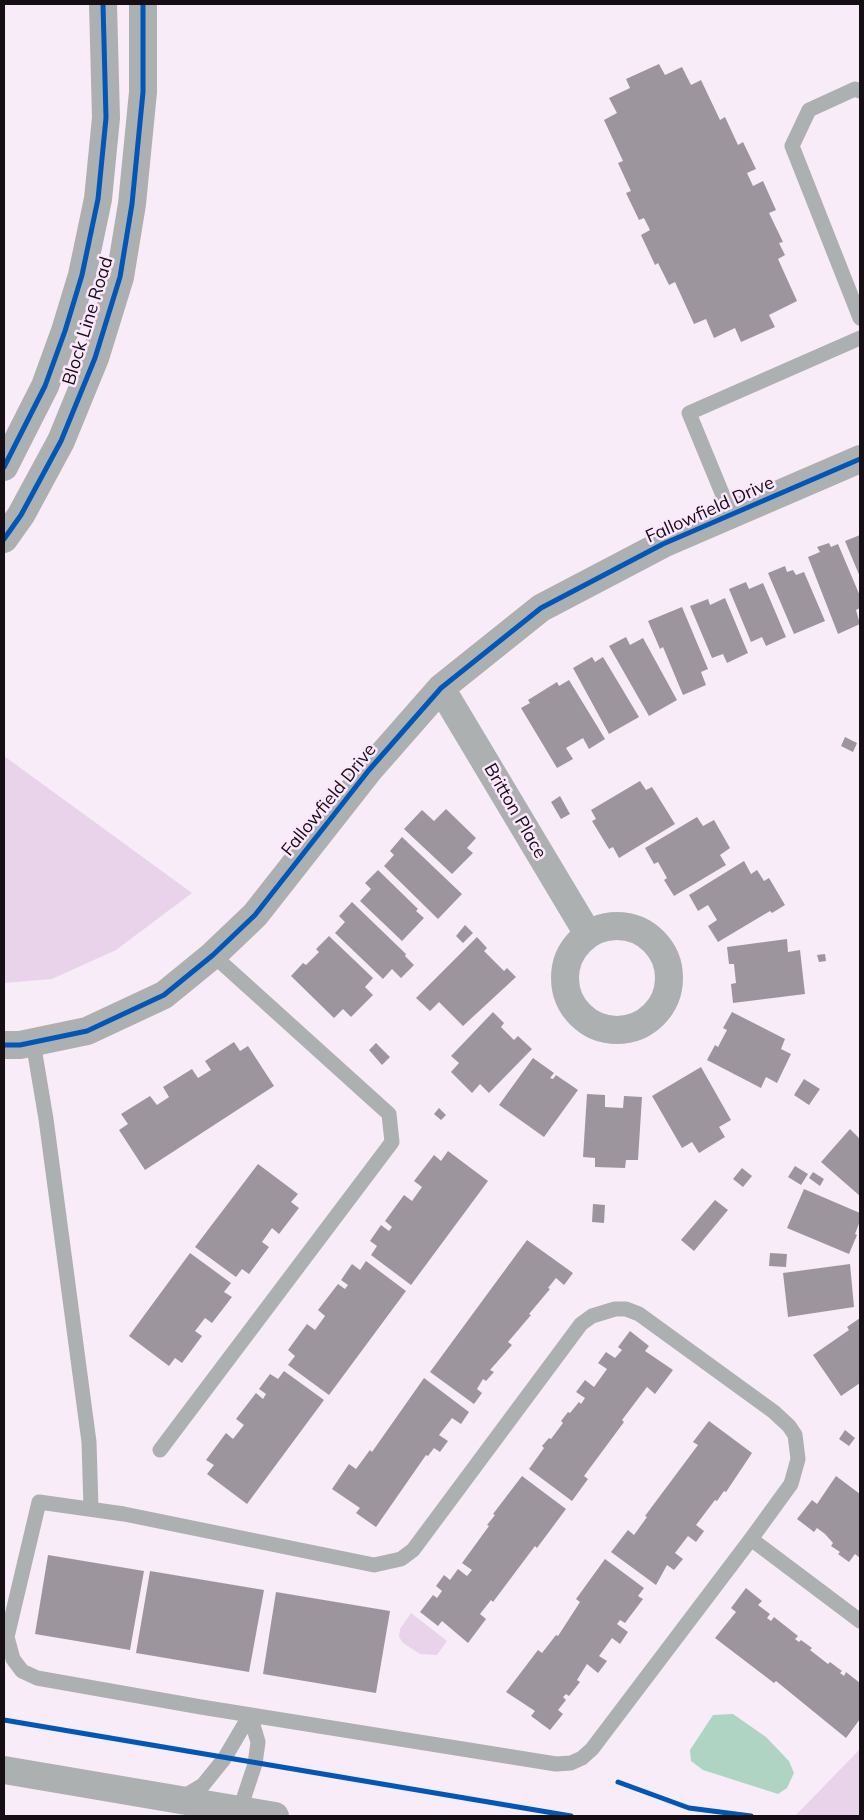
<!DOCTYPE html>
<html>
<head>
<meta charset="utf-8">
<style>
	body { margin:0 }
	#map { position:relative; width:864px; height:1820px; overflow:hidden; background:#f7ecf8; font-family:Mulish,sans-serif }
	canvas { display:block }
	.frame { position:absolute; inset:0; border:5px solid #150e15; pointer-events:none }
</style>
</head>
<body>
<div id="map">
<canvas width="864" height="1820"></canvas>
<div class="frame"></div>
</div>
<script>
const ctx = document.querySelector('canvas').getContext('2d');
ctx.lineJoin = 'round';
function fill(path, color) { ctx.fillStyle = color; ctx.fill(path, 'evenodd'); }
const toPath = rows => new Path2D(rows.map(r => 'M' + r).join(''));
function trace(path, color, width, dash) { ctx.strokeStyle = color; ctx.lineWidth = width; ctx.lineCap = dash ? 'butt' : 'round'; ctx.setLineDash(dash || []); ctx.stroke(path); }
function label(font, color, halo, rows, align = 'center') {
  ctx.font = font + ' Mulish,sans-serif'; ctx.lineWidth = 5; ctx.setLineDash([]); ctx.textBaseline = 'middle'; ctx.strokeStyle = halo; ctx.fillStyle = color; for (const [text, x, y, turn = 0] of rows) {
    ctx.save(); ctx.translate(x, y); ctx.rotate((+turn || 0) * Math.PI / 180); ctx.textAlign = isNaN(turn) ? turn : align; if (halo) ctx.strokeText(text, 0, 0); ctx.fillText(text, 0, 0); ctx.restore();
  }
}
const green = toPath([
	[4,756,192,893,116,950,52,979,4,983],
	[411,1613,447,1641,437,1655,420,1654,403,1643,399,1637,400,1629],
	[860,1749,860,1816,795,1816]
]);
const water = toPath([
	[733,1714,766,1737,789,1761,794,1773,787,1788,778,1794,703,1770,691,1761,690,1750,713,1715]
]);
const building = toPath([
	[659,64,665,75,682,67,691,85,701,80,720,120,725,117,738,145,743,142,756,169,747,173,753,186,763,181,776,210,769,213,783,242,779,243,785,255,778,259,797,301,769,315,775,327,741,342,735,328,714,338,706,319,694,324,675,282,669,285,658,263,655,265,641,235,650,230,644,218,639,220,626,193,631,191,618,163,623,161,604,120,617,113,609,98,630,88,626,79],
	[860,535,860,577,845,541],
	[829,543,831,547,838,544,860,596,860,608,856,610,860,624,838,634,808,557,820,552,817,547],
	[785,566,787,572,793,570,796,575,804,572,825,621,794,634,768,573],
	[746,582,749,589,763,583,786,637,766,646,762,637,751,642,729,589],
	[725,598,748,653,727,663,723,654,712,658,690,606,708,599,710,605],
	[682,607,708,669,701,672,706,685,683,695,663,647,660,649,648,621],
	[626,637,630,645,643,638,677,700,649,716,609,646],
	[592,657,595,662,603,657,639,717,609,734,573,668],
	[569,680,605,739,589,749,583,738,566,748,573,759,557,768,521,708,530,703,528,700,557,682,559,686],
	[845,737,857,743,853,752,841,746],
	[640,781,646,790,652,787,675,824,619,858,613,847,609,849,592,821,596,819,591,810],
	[560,796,570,814,561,819,551,802],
	[446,809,476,838,467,848,473,853,452,874,404,829,422,810,434,821],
	[697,817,703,826,714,820,730,848,720,855,726,865,674,896,664,880,667,878,658,862,654,864,645,848],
	[402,837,462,894,438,919,384,866,394,855,390,851],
	[744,861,751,874,757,870,764,881,769,878,785,905,772,913,770,911,718,942,708,926,717,920,708,905,698,911,689,895],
	[378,870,418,909,416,911,424,918,402,941,360,901,371,889,365,883],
	[352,902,406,954,405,956,414,965,401,978,392,969,383,979,335,933,345,922,339,916],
	[465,925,473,933,463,943,456,936],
	[329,936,373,978,365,987,373,995,351,1017,343,1009,334,1018,291,976,303,963,306,965,319,952,316,949],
	[477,937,487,948,484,951,504,971,507,968,516,977,463,1026,439,1002,430,1011,416,998],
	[787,939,788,952,800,950,805,994,733,1003,731,984,736,983,734,964,729,964,727,947],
	[825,954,826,961,819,962,817,955],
	[493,1012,504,1023,501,1027,514,1040,518,1036,532,1049,489,1093,480,1084,472,1093,451,1072,459,1063,451,1056],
	[732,1012,785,1039,781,1049,791,1054,777,1083,766,1077,761,1088,707,1060,715,1045,718,1047,727,1030,723,1028],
	[234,1042,240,1051,248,1046,274,1086,145,1170,119,1130,128,1124,121,1114,150,1096,157,1105,169,1097,163,1087,192,1069,198,1078,211,1070,205,1061],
	[376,1043,390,1057,382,1065,369,1050],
	[533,1058,554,1073,550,1078,553,1079,556,1075,578,1090,544,1137,499,1105],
	[701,1067,731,1120,719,1127,725,1137,699,1153,692,1142,682,1148,652,1096],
	[804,1079,820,1089,809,1105,794,1095],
	[587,1094,605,1095,605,1107,623,1108,624,1096,642,1097,638,1160,626,1160,625,1168,595,1167,595,1158,583,1157],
	[439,1108,446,1115,441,1120,434,1114],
	[850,1129,860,1139,860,1196,821,1162],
	[448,1151,488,1181,411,1285,371,1255,377,1246,370,1241,381,1225,389,1231,392,1227,385,1221,404,1195,412,1201,422,1187,414,1181,434,1155,441,1161],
	[258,1164,298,1194,291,1202,299,1208,279,1234,272,1228,262,1242,269,1247,249,1274,242,1269,236,1277,195,1247],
	[795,1166,808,1174,801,1185,788,1177],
	[742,1168,752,1176,743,1187,733,1179],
	[813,1172,824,1179,820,1186,809,1178],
	[804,1189,860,1213,860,1221,855,1234,857,1235,849,1254,787,1228],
	[715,1200,728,1210,694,1251,681,1240],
	[593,1204,605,1205,604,1223,592,1222],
	[527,1240,573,1273,564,1285,556,1278,548,1288,550,1289,529,1314,531,1315,508,1342,512,1345,490,1370,494,1372,486,1381,483,1379,477,1389,482,1393,474,1404,430,1372],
	[190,1253,231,1283,224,1292,232,1297,212,1323,205,1318,195,1331,202,1336,182,1363,175,1358,169,1366,129,1336],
	[770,1253,787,1254,786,1267,769,1266],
	[366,1261,406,1291,329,1395,288,1365,295,1356,288,1350,307,1324,315,1330,325,1316,318,1310,338,1284,345,1289,348,1285,341,1280,352,1264,360,1270],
	[850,1264,854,1307,788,1317,783,1273],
	[860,1318,860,1383,841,1396,813,1355,849,1330,847,1327],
	[630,1331,649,1346,645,1351,673,1370,655,1394,647,1387,622,1420,624,1422,584,1476,588,1479,572,1501,529,1469,544,1448,542,1446,549,1438,551,1439,563,1423,561,1421,568,1412,570,1413,579,1402,581,1404,585,1398,576,1392,585,1380,594,1387,607,1369,598,1363,606,1352,615,1358,622,1350,618,1347],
	[284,1371,324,1400,247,1504,207,1474,214,1465,206,1460,226,1433,233,1439,244,1425,236,1419,256,1393,263,1399,266,1394,259,1389,270,1374,278,1379],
	[424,1378,469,1412,461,1424,452,1418,439,1435,448,1441,440,1452,434,1448,428,1456,426,1455,376,1527,356,1513,360,1508,332,1489,349,1464,356,1469,370,1450,372,1452],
	[709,1421,752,1453,726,1492,724,1491,717,1501,715,1500,696,1525,704,1531,696,1542,688,1536,675,1553,683,1559,674,1570,667,1565,656,1585,611,1552,628,1530,634,1535,647,1517,645,1516,698,1445,693,1442],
	[845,1430,855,1438,849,1446,839,1439],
	[522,1476,566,1509,537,1548,535,1546,493,1602,491,1600,480,1614,486,1619,468,1643,442,1621,438,1626,420,1612,433,1595,437,1598,442,1591,436,1586,444,1575,450,1580,458,1569,467,1576,472,1570,462,1563,489,1526,487,1525,495,1515,493,1514],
	[836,1476,860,1494,860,1558,855,1554,849,1562,838,1554,840,1552,831,1546,833,1543,825,1534,817,1528,814,1532,797,1519,812,1500,817,1504],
	[48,1555,144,1571,130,1650,35,1634],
	[605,1559,644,1588,638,1596,643,1599,625,1623,620,1620,617,1624,628,1632,620,1644,612,1638,599,1656,607,1661,598,1673,587,1664,577,1680,580,1682,569,1696,566,1694,563,1697,566,1700,558,1710,563,1714,550,1730,531,1716,535,1711,506,1692,538,1650,542,1653,556,1635,558,1636,580,1602,576,1599],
	[150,1571,264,1590,249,1672,136,1653],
	[746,1588,762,1601,758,1605,770,1614,767,1618,771,1621,774,1617,798,1636,795,1639,799,1642,801,1640,812,1648,810,1650,828,1664,830,1662,842,1671,840,1673,844,1676,846,1672,860,1683,860,1719,846,1738,776,1681,774,1683,715,1638,736,1612,731,1608],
	[276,1592,390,1611,376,1693,263,1674]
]);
const lane = toPath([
	[860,91,855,89,809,110,792,146,860,318],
	[731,515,689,413,860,338],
	[33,1042,46,1119,89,1442,91,1508],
	[615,1309,626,1309,639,1314,774,1412,789,1426,795,1435,798,1459,791,1484,751,1539,592,1749,582,1758,571,1763,556,1764,201,1707,37,1678,22,1671,13,1659,7,1637,39,1502,124,1514,374,1565,401,1559,413,1550,581,1324,592,1316,615,1309],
	[160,1450,392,1142,389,1114,213,955],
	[751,1539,860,1621],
	[180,1799,203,1785,224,1759,250,1715],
	[238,1815,255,1764,258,1742,250,1715]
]);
const street = toPath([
	[441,688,588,934],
	'565 978a52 52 0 1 1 104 0a52 52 0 1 1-104 0Z',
	[4,1045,20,1045,87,1031,164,995,213,955,255,915,369,770,441,688,541,608,663,544,860,459]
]);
const secondary = toPath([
	[4,467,45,386,65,331,82,275,98,199,106,118,103,4],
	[4,539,21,515,61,441,95,358,120,277,132,204,143,92,143,4],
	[4,1770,275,1816]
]);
const cycleway = toPath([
	[4,467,45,386,65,331,82,275,98,199,106,118,103,4],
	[4,539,21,515,61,441,95,358,120,277,132,204,143,92,143,4],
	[4,1045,20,1045,87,1031,164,995,213,955,255,915,369,770,441,688,541,608,663,544,860,459],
	[4,1720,571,1816],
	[618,1782,689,1808,751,1816]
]);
const streetNames = [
	["Block Line Road",88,321,-73],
	["Fallowfield Drive",710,510,-24],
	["Fallowfield Drive",329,800,-51],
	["Britton Place",515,811,60]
];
fill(green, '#e9d3eb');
fill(water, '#b0d4c3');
fill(building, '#9d959e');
trace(lane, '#adb0b1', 15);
trace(street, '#adb0b1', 28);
trace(secondary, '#acb0b1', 28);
trace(cycleway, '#0057b8', 5);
label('18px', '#150e15', '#fce7fd', streetNames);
</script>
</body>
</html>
